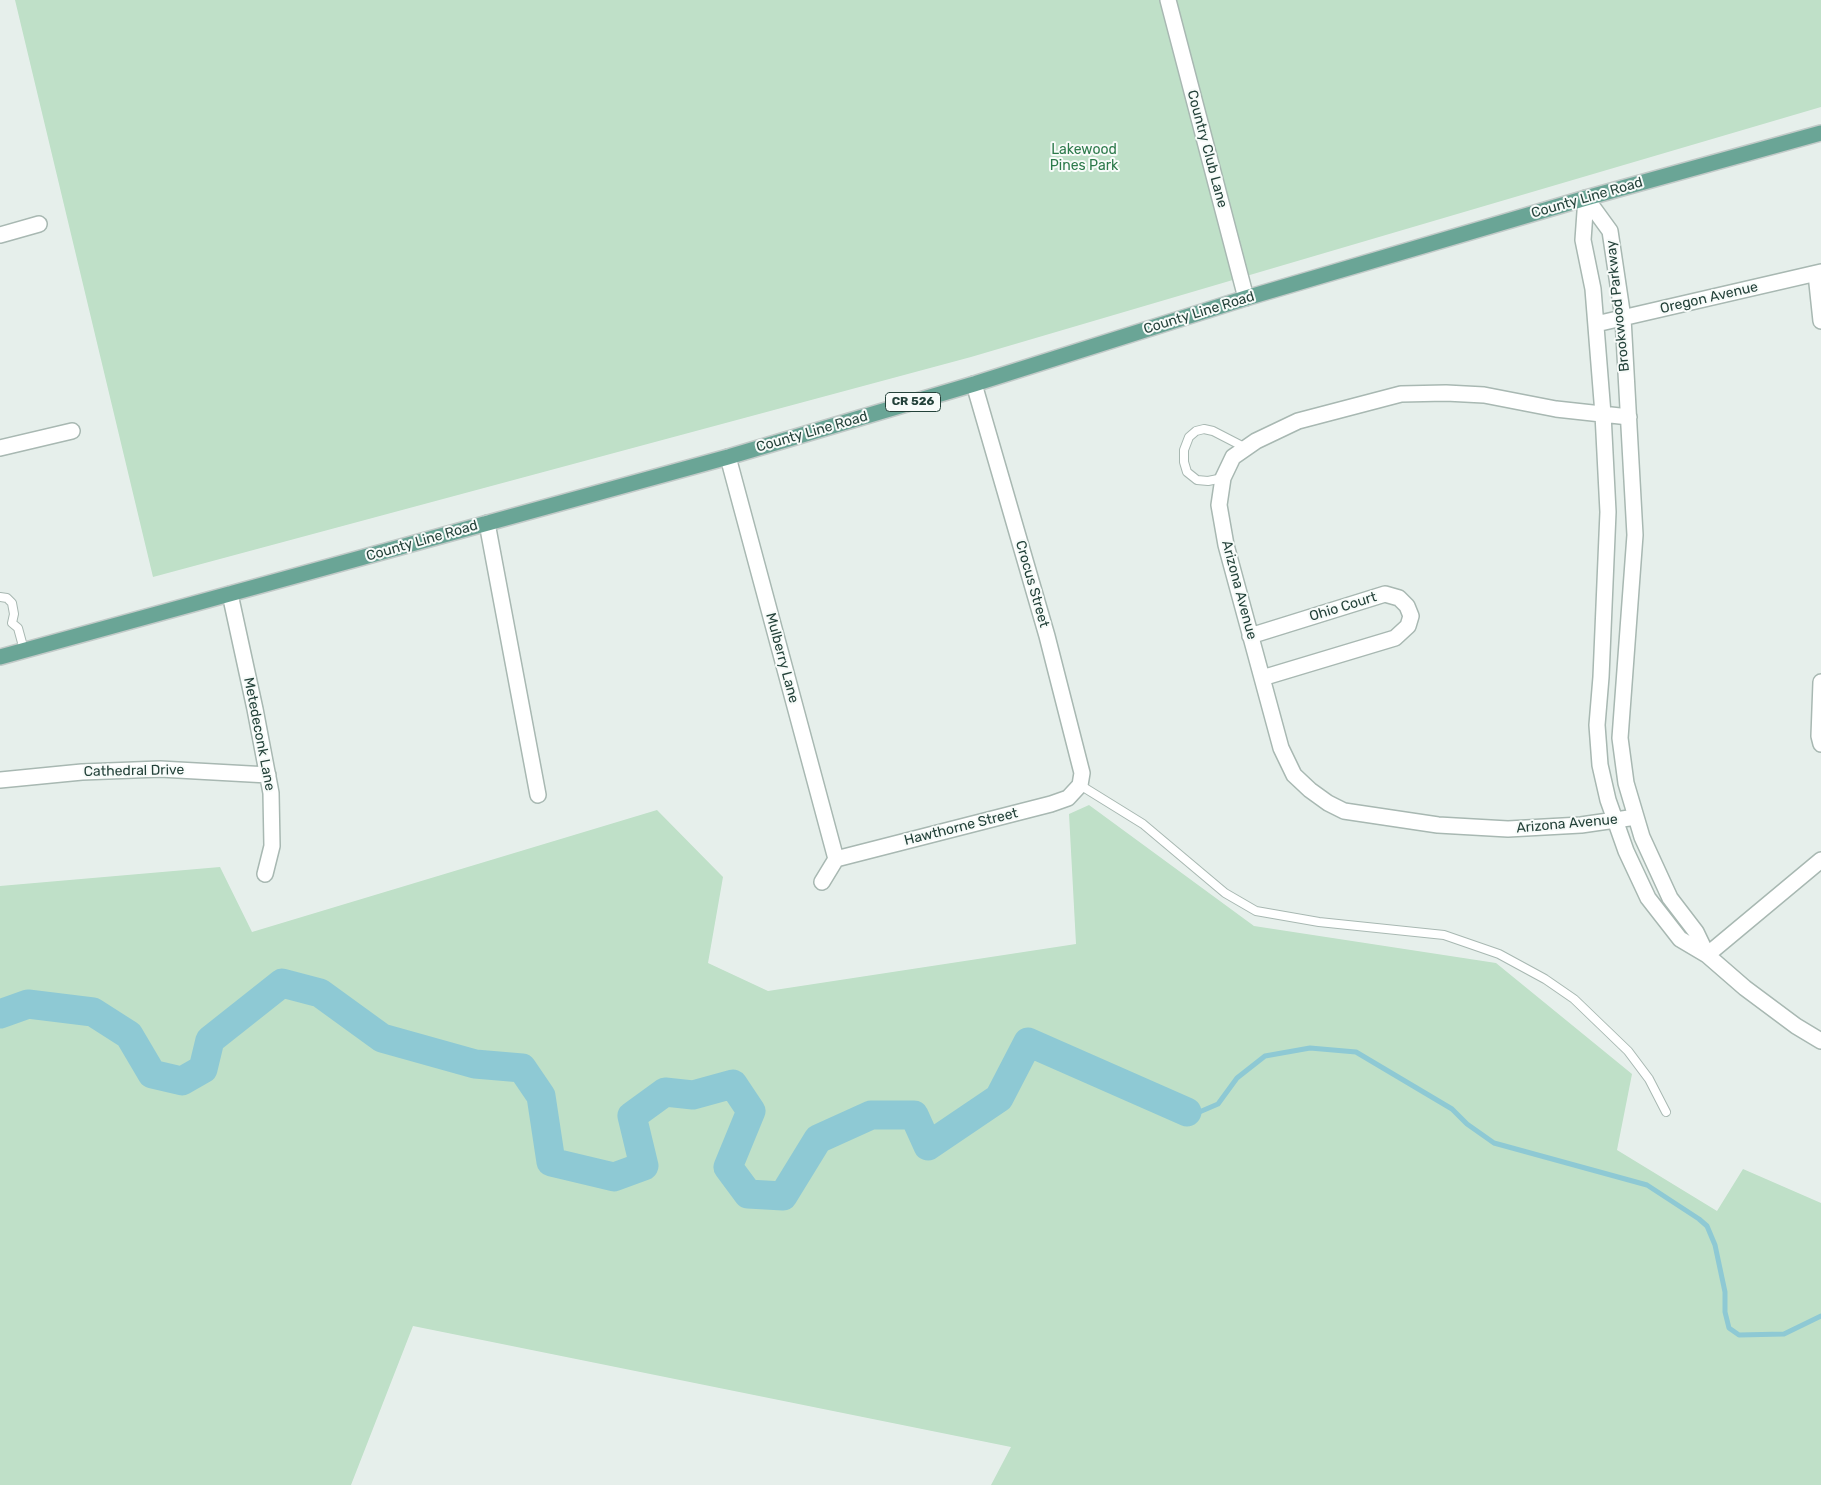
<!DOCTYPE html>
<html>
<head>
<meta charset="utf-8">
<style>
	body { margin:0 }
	canvas { display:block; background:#e6efeb }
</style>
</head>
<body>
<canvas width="1821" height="1485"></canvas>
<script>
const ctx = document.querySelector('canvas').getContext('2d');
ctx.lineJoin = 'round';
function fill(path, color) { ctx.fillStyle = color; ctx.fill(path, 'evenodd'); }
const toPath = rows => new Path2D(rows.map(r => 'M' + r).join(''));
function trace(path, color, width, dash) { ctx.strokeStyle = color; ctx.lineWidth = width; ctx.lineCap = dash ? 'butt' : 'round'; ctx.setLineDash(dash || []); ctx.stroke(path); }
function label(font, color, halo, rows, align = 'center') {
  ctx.font = font + ' Rubik,sans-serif'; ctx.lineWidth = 4; ctx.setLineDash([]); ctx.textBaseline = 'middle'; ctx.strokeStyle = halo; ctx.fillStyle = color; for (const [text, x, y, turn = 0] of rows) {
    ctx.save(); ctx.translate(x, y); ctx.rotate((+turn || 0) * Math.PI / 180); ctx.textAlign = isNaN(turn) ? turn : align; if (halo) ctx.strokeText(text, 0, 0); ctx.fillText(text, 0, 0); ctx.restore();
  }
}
const green = toPath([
	[15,0,1821,0,1821,107,971,357,153,577],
	[1089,805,1254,926,1496,963,1632,1074,1617,1150,1717,1211,1743,1169,1821,1203,1821,1485,991,1485,1011,1447,413,1326,351,1485,0,1485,0,886,220,867,252,932,657,810,723,877,708,963,768,991,1076,944,1069,814]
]);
const stream = toPath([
	[1187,1112,1197,1113,1218,1104,1237,1078,1265,1056,1310,1048,1356,1052,1452,1109,1467,1124,1494,1143,1647,1185,1699,1219,1707,1226,1715,1245,1725,1292,1725,1312,1729,1328,1739,1335,1784,1334,1821,1316]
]);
const river = toPath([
	[0,1014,28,1004,93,1012,129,1035,152,1074,182,1081,203,1069,210,1040,282,983,320,993,382,1038,475,1064,522,1068,541,1096,551,1162,614,1177,644,1166,632,1116,665,1092,693,1095,733,1084,751,1111,728,1167,748,1194,783,1196,818,1139,871,1115,914,1115,928,1146,999,1098,1028,1042,1187,1112]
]);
const service = toPath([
	[1223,478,1208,481,1197,480,1187,472,1184,462,1184,450,1189,437,1196,431,1204,429,1213,431,1246,448],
	[0,597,7,598,12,603,14,614,12,623,18,628,24,650],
	[1080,785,1143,824,1225,893,1256,911,1319,922,1444,935,1499,954,1545,979,1574,999,1628,1051,1649,1079,1666,1112]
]);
const minor = toPath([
	[1168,0,1246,298],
	[1586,198,1583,240,1593,289,1603,414,1608,512,1601,677,1597,725,1600,765,1608,800,1626,851,1648,898,1680,939,1707,955,1745,988,1796,1026,1821,1041],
	[1586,198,1610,231,1623,318,1635,535,1620,738,1626,783,1642,837,1670,898,1696,932,1707,955],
	[0,235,39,224],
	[1816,274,1821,321],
	[1596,324,1821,272],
	[1629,417,1556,409,1484,395,1446,393,1401,394,1298,421,1256,441,1233,457,1223,478,1219,505,1226,545,1281,748,1294,775,1310,790,1328,803,1344,811,1438,825,1508,829,1581,825,1636,817],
	[0,448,72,431],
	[728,457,836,859],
	[487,523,538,795],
	[230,594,255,709,271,793,272,846,265,874],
	[1250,636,1385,594,1399,598,1407,606,1411,616,1408,626,1395,638,1262,678],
	[1821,682,1819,736,1821,744],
	[0,780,82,772,160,769,268,775],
	[836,859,1051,804,1068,798,1080,785,1082,773,1047,636,974,384],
	[822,882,836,859],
	[1707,955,1821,860]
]);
const primary = toPath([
	[0,657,728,457,974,384,1246,298,1586,198,1821,133]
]);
const shields = [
	[913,402,55]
];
const shieldNames = [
	["CR 526",913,402]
];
const streetNames = [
	["Country Club Lane",1207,149,75],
	["County Line Road",1587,198,-16],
	["Oregon Avenue",1709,298,-13],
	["Brookwood Parkway",1618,306,-96],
	["County Line Road",1199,313,-17],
	["County Line Road",812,432,-16],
	["County Line Road",422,541,-16],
	["Crocus Street",1032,584,74],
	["Arizona Avenue",1239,590,75],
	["Ohio Court",1343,607,-17],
	["Mulberry Lane",782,658,75],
	["Metedeconk Lane",259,734,79],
	["Cathedral Drive",134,771,-1],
	["Arizona Avenue",1567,824,-5],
	["Hawthorne Street",961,827,-14]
];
const parkNames = [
	["Lakewood",1084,150],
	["Pines Park",1084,166]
];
fill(green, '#bfe0c8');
trace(stream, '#8ec9d4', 5);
trace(river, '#8ec9d4', 29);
trace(service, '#a8b8b2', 10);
trace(minor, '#a8b8b2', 18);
trace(primary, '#c2cac8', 18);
trace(service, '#fff', 8);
trace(minor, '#fff', 15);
trace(primary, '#6aa596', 15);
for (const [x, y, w] of shields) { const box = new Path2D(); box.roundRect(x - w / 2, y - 9.5, w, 19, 4); ctx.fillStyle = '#f7fbf9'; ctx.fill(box); trace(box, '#24423a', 1); }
label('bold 12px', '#24423a', null, shieldNames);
label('14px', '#24423a', '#f7fbf9', streetNames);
label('14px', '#2d7a4b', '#f7fbf9', parkNames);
</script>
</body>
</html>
